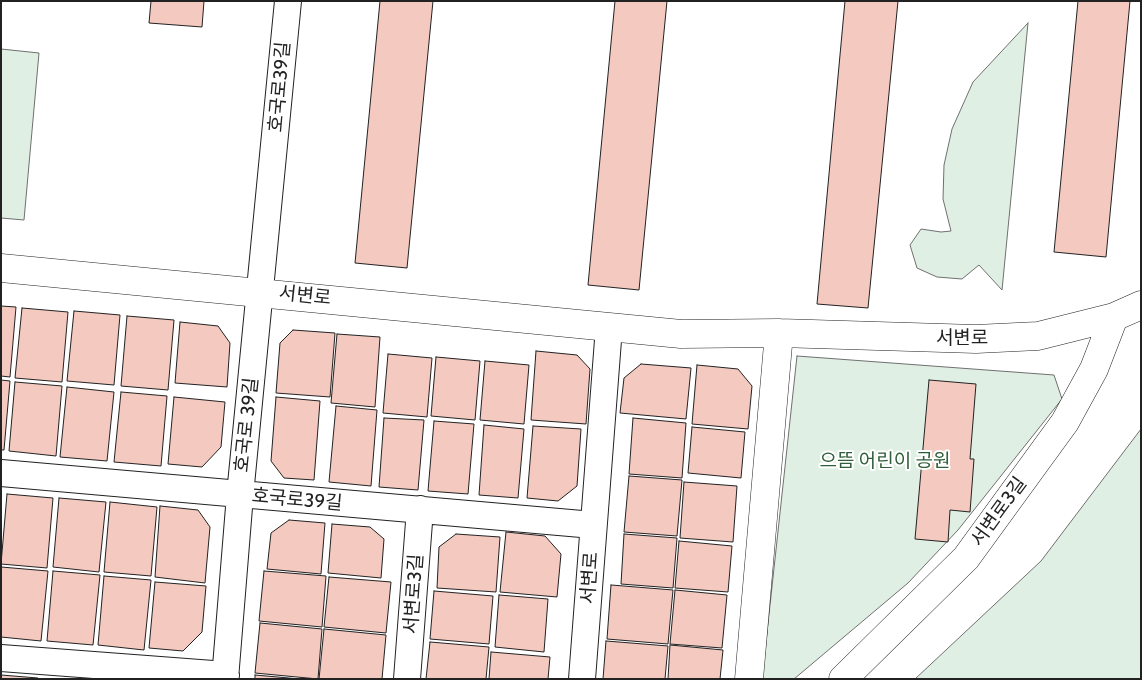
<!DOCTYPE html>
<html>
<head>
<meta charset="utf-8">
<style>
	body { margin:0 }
	#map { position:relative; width:1142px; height:680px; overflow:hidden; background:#fff; font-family:Cabin,sans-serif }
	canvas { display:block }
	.frame { position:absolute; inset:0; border:2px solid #222; pointer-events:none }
</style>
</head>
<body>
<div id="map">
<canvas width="1142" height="680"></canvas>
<div class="frame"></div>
</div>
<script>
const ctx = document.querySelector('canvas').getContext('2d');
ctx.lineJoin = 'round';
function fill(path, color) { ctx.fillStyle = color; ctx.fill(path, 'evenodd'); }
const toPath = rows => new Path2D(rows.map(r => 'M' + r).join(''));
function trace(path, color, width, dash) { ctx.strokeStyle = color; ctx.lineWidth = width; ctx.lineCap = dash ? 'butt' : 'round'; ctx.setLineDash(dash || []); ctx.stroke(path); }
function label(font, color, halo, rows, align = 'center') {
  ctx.font = font + ' Cabin,"Noto Sans KR",sans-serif'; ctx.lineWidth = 4; ctx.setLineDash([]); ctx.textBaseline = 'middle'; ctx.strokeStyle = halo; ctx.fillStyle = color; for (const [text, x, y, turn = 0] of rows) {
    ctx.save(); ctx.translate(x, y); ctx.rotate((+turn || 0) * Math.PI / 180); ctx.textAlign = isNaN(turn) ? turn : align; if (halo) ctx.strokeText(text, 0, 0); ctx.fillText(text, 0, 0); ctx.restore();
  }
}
const green = toPath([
	[1028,23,1002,290,979,265,962,279,937,277,917,268,910,245,921,229,941,232,951,231,943,199,944,165,952,129,973,82,1028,23],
	[1,49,39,53,24,220,1,218,1,49],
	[797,356,1054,375,1062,399,958,530,908,583,794,679,762,679,797,356],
	[1141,429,1141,679,915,679,1041,561,1141,429]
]);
const building = toPath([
	[151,1,204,1,202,27,149,23,151,1],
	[380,1,433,1,407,268,355,263,380,1],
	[615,1,667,1,639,290,588,285,615,1],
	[845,1,898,1,868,308,817,304,845,1],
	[1078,1,1130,1,1106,257,1054,252,1078,1],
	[1,306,16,307,10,377,1,376,1,306],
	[22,308,68,312,62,382,15,378,22,308],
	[74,311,120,315,114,385,67,381,74,311],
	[127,316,174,320,168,390,121,386,127,316],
	[180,322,218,326,230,343,227,387,175,383,180,322],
	[293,330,335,333,330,397,276,393,280,343,293,330],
	[337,334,380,337,375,407,331,403,337,334],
	[536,351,577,355,590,369,586,424,531,420,536,351],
	[388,354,432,358,427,417,383,413,388,354],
	[436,357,480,361,475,420,431,416,436,357],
	[485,361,529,365,524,424,480,420,485,361],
	[641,364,691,368,686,419,620,413,624,378,641,364],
	[697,365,738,369,752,386,748,429,692,424,697,365],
	[1,380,10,381,4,450,1,450,1,380],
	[929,380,976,384,970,459,974,459,970,512,950,510,948,542,915,539,929,380],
	[15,382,62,386,56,456,9,451,15,382],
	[67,387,114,392,107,461,60,457,67,387],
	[121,392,167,396,161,466,114,462,121,392],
	[174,397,225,402,221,447,202,467,168,464,174,397],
	[276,397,320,401,314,480,284,478,271,461,276,397],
	[336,406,377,410,371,486,329,482,336,406],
	[384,418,424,420,418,490,379,487,384,418],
	[633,418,686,423,682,478,629,474,633,418],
	[434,421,474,424,468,494,428,491,434,421],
	[484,425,524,429,518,498,479,495,484,425],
	[533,426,581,429,577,486,558,501,527,498,533,426],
	[692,427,745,432,741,478,688,473,692,427],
	[629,476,682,480,677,536,624,532,629,476],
	[684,482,737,486,733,542,680,538,684,482],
	[7,494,53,498,47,568,1,564,7,494],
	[59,498,106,502,99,572,53,567,59,498],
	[110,502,157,507,151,576,104,572,110,502],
	[160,506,198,510,210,527,205,583,155,577,160,506],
	[289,520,325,523,321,574,267,569,271,533,289,520],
	[332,524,370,527,384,539,381,578,328,573,332,524],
	[506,532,545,536,561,554,557,597,500,592,506,532],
	[456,534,500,537,496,592,437,588,439,547,456,534],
	[624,534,677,538,673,588,621,584,624,534],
	[679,541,732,546,728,592,675,588,679,541],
	[1,567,48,571,41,641,1,637,1,567],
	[53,571,100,575,93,645,47,641,53,571],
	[264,571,326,576,322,627,259,621,264,571],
	[104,576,151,580,144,650,98,645,104,576],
	[329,577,391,582,386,633,324,627,329,577],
	[155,582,206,586,202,632,183,651,149,648,155,582],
	[611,585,673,590,668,644,607,639,611,585],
	[675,590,727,595,722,648,670,644,675,590],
	[434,591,493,596,489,644,430,639,434,591],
	[499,595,548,599,544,652,495,647,499,595],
	[260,623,322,629,318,679,255,673,260,623],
	[324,629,386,635,382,679,319,679,324,629],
	[606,641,668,646,665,679,603,679,606,641],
	[430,642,489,647,486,679,426,679,430,642],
	[670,645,723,650,720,679,668,679,670,645],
	[491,652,550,657,548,679,489,679,491,652],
	[1,675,38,678,38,679,1,679,1,675],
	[255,675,300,679,255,679,255,675]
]);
const minor = toPath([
	[1,473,593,525],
	[1,658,226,675],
	[225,679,240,495,288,1],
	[407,679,420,509],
	[582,679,609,327]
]);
const tertiary = toPath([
	[1,268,681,334,779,333,976,339,1038,336,1114,317,1141,305],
	[749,679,779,333],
	[843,679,966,558,1065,422,1094,369,1114,317]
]);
const streetNames = [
	["호국로39길",280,87,-85],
	["서변로",305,296,6],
	["서변로",962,338],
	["호국로 39길",247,425,-84],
	["호국로39길",297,500,5],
	["서변로3길",999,512,-54],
	["서변로",590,578,-86],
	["서변로3길",414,594,-86]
];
const parkNames = [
	["으뜸 어린이 공원",885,461]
];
fill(green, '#e0efe3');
trace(green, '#6f6f6f', 1);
fill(building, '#f3c9c0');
trace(building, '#222', 1);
trace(minor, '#222', 28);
trace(tertiary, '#222', 29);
trace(minor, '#fff', 26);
trace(tertiary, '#fff', 28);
label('19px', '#222', '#fff', streetNames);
label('19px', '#2f5e38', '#fff', parkNames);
</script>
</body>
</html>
